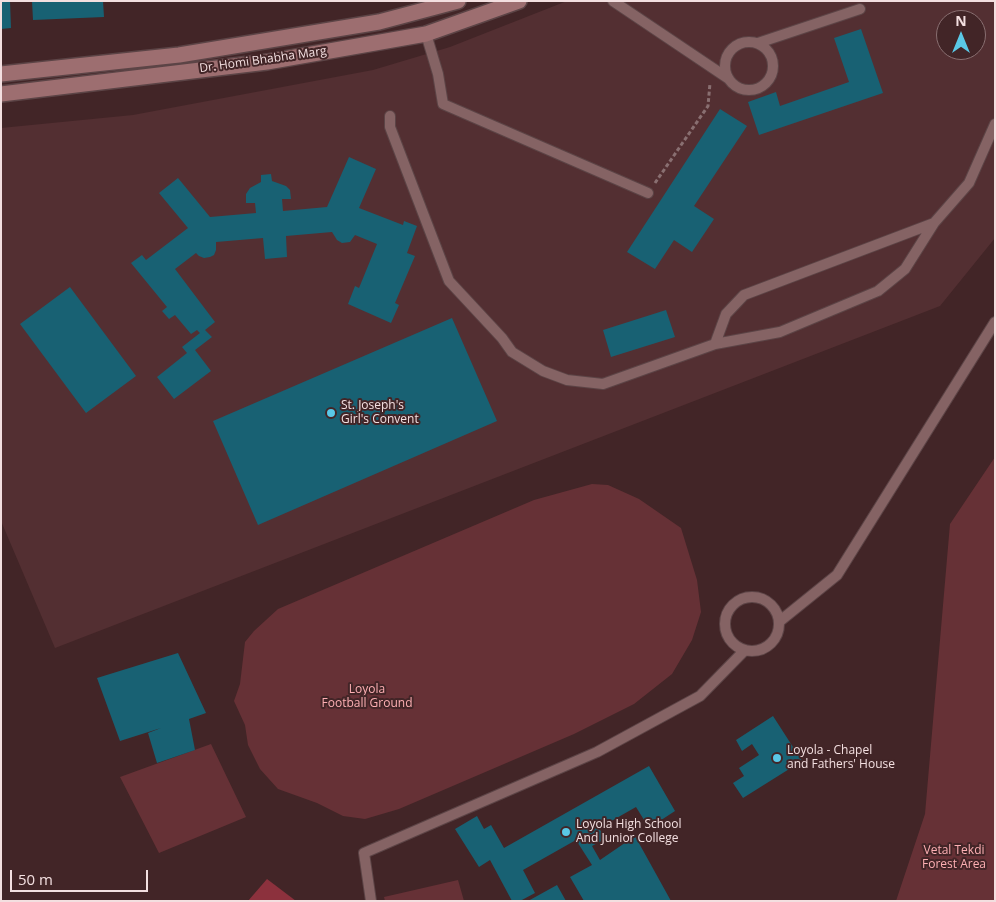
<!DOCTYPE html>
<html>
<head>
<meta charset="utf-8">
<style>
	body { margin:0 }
	#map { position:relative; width:996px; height:902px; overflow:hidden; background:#422527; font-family:"Open Sans",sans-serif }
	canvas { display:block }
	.frame { position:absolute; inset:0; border:2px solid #f3dfe0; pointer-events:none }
	.north { position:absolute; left:936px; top:10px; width:50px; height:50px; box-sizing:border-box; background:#422527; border:1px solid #896f71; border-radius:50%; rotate:0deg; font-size:14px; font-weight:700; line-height:20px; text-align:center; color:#f3dfe0 }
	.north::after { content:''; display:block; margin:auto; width:18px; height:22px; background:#5ac8e6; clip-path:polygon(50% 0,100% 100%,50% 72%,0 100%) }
	.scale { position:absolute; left:10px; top:870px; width:138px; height:22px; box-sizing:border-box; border:2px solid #f3dfe0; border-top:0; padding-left:6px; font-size:15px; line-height:18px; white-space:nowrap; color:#f3dfe0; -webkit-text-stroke:4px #422527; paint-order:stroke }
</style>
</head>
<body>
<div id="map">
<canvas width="996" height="902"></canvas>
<div class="frame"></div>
<div class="north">N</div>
<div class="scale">50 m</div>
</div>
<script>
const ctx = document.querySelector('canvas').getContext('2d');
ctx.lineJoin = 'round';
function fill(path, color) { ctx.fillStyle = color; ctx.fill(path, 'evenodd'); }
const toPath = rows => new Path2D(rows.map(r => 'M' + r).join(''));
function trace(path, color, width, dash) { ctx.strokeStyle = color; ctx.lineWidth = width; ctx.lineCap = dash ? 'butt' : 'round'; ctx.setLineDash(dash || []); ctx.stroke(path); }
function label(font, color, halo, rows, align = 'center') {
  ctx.font = font + ' "Open Sans",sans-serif'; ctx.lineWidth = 4; ctx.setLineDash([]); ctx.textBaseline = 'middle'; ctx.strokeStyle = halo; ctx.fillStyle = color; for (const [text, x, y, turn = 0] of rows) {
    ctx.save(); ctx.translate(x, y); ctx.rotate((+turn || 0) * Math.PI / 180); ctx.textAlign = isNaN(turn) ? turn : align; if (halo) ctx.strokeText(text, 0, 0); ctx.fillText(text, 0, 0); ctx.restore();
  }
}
const built = toPath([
	[567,1,995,1,995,238,940,306,55,648,1,521,1,128,133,115,373,70,450,47],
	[946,20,976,20,976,50,946,50]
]);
const green = toPath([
	[995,457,995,901,896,901,925,814,950,524],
	[592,484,608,485,639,499,681,528,697,580,701,612,692,640,672,674,634,704,574,734,399,809,365,819,343,816,317,803,278,789,260,769,248,745,245,725,234,701,240,684,245,642,254,631,278,609,534,500],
	[211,744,246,817,159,853,120,777],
	[458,880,464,901,385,901,384,897]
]);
const water = toPath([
	[267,879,296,901,248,901]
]);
const building = toPath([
	[1,1,10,1,11,28,1,29],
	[32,1,103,1,104,17,33,20],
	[861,29,883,93,759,135,748,102,776,92,780,106,849,82,834,38],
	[720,109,747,126,694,206,714,219,692,252,674,240,655,269,627,252],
	[349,157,376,169,359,208,403,225,404,221,417,226,407,253,415,256,395,303,399,305,391,323,348,304,355,286,359,288,377,244,355,235,350,242,342,243,337,240,332,232,286,236,287,257,265,259,263,238,216,242,216,250,214,255,210,257,204,258,199,256,196,253,175,269,215,322,205,330,212,337,195,350,211,371,174,399,157,377,187,353,182,347,200,333,197,330,191,334,175,315,169,319,162,311,167,307,131,263,142,255,146,260,188,228,159,193,178,178,210,217,256,213,255,203,246,203,246,194,250,188,261,182,261,175,271,174,272,181,286,186,290,190,291,199,282,199,283,211,327,207],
	[70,287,136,376,86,413,20,324],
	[666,310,675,337,611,357,603,330],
	[452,318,497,421,258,525,213,421],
	[178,653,206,713,189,719,195,750,157,763,148,733,161,728,120,741,97,678],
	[773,716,802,761,743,798,733,783,744,776,739,768,759,755,752,744,742,751,736,740],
	[649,766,675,811,649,828,636,807,599,828,605,839,592,846,600,860,635,836,671,901,584,901,570,877,592,865,576,840,523,870,535,893,520,901,512,901,490,860,479,867,455,829,477,816,484,829,491,825,504,848],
	[557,885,566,901,528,901]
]);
const path = toPath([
	[655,183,708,106,710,83]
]);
const lane = toPath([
	[613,1,729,79],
	[426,34,438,74,443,104,648,193],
	'725 66a24 24 0 1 1 48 0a24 24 0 1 1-48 0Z',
	[758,43,860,9],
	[390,116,390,127,449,281,502,338,512,352,543,371,567,380,603,384,715,344,780,332,878,291,905,269,934,223,969,183,995,124],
	[715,344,726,314,744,295,934,223],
	'725 624a27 27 0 1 1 54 0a27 27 0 1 1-54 0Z',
	[780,621,837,575,995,322],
	[371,901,364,853,597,752,700,696,745,650]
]);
const secondary = toPath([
	[1,74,179,55,379,22,458,1],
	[1,94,267,62,426,34,519,1]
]);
const markers = [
	[331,413,5,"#5ac8e6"],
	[777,758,5,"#5ac8e6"],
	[566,832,5,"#5ac8e6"]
];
const streetNames = [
	["Dr. Homi Bhabha Marg",263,60,-8]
];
const poiNames = [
	["St. Joseph's",341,406],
	["Girl's Convent",341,420],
	["Loyola - Chapel",787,751],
	["and Fathers' House",787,765],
	["Loyola High School",576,825],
	["And Junior College",576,839]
];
const parkNames = [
	["Loyola",367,690],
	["Football Ground",367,704],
	["Vetal Tekdi",954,851],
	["Forest Area",954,865]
];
fill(built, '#532f32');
fill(green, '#663136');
fill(water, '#8c313d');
fill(building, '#186173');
trace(lane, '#5c4446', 12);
trace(secondary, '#5c4446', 18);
trace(path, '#896f71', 3, [4, 2.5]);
trace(lane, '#856364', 10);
trace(secondary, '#9d6e70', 15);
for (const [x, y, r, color] of markers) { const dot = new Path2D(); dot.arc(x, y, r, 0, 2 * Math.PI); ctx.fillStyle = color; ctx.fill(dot); trace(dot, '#422527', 2); }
label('12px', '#f3dfe0', '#422527', streetNames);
label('12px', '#f3dfe0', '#422527', poiNames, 'left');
label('12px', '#fdafb3', '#422527', parkNames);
</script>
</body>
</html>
